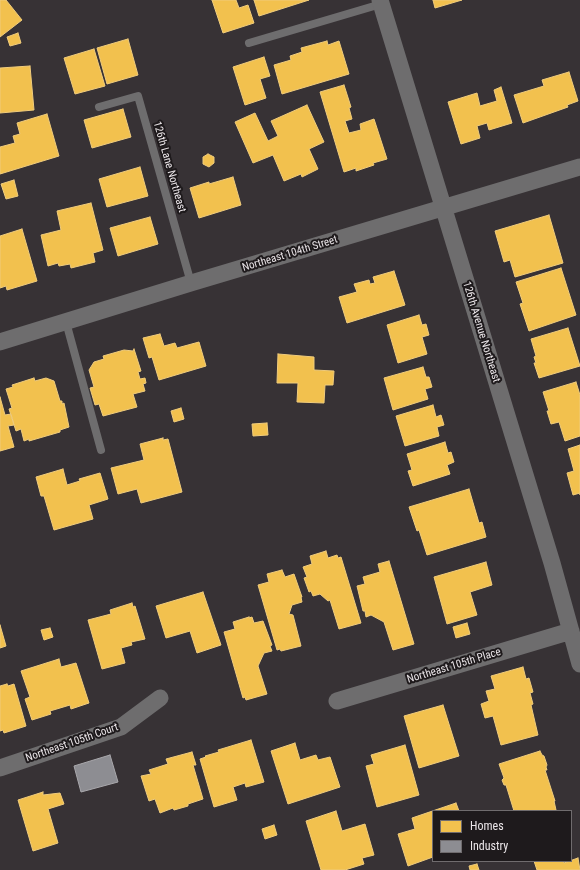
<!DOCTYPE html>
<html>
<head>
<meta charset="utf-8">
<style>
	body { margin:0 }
	#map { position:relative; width:580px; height:870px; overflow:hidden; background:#373235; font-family:"Roboto Condensed",sans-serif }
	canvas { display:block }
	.legend { position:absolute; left:432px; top:810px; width:140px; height:52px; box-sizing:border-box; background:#1e1a1c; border:1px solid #706c6e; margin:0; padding:5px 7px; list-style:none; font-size:12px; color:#ebe6e9 }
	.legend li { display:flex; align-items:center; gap:8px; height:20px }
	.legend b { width:20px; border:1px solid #706c6e }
</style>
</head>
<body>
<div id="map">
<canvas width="580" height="870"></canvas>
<ul class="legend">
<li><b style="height:11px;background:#f2c14e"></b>Homes</li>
<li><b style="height:11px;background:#8d8d92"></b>Industry</li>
</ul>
</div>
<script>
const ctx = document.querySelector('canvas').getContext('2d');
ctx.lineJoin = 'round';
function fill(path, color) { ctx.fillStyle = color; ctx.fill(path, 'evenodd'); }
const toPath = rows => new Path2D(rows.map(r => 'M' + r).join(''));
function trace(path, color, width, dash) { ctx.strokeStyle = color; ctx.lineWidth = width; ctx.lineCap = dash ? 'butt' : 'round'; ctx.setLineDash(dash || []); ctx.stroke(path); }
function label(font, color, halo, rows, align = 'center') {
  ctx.font = font + ' "Roboto Condensed",sans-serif'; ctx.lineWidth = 4; ctx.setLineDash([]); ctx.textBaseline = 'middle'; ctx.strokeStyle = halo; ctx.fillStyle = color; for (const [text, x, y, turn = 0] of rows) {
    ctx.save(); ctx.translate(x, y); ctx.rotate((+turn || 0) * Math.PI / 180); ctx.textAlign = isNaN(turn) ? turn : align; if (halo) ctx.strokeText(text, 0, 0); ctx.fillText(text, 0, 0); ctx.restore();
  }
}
const homes = toPath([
	[0,0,6,0,22,20,0,37,0,0],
	[212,0,236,0,239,8,248,5,254,23,223,33,212,0],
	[254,0,309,0,259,16,254,0],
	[433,0,462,0,435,8,433,0],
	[18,33,21,43,10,46,7,37,18,33],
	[128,39,138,75,107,84,97,48,128,39],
	[327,41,328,45,339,41,349,74,282,94,274,65,291,60,290,56,302,52,301,48,327,41],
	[94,49,105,86,75,94,64,58,94,49],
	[264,57,270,76,260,79,266,98,245,105,233,67,264,57],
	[30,66,34,110,0,113,0,68,30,66],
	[569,72,578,101,567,105,568,107,523,123,514,95,544,86,542,80,569,72],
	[344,85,351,107,349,108,352,119,345,121,349,133,361,130,360,124,374,119,387,159,373,163,374,165,356,171,356,168,344,172,320,92,344,85],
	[501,87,512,123,489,130,487,123,477,126,480,138,461,144,448,102,477,93,480,106,497,101,494,90,501,87],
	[307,105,324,142,309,149,318,169,302,177,301,174,284,181,273,155,253,163,235,122,255,113,268,141,278,136,271,121,307,105],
	[123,109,131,137,92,148,84,120,123,109],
	[47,114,59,156,0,174,0,147,15,143,13,136,20,134,17,123,47,114],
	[208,154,214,157,214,163,209,167,203,164,203,157,208,154],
	[140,167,148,196,107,207,99,179,140,167],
	[233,177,241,205,199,218,190,188,209,182,209,184,233,177],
	[14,180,18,196,6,199,1,184,14,180],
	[91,203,103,250,93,253,95,262,71,268,70,264,59,266,58,263,48,266,41,235,61,230,57,211,91,203],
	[549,215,563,263,515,277,510,260,504,262,495,231,549,215],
	[150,217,158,244,118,256,110,228,150,217],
	[22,229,37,281,7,290,6,286,0,288,0,236,22,229],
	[561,268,576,315,529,331,520,304,523,303,516,282,561,268],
	[394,271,405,305,347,323,339,297,357,292,354,284,369,280,370,284,375,283,373,277,394,271],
	[419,315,422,325,426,324,429,335,422,337,427,354,398,363,387,325,419,315],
	[568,328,580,366,539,378,534,363,536,363,534,357,536,356,531,339,568,328],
	[160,334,164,346,175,343,177,348,199,342,206,366,159,380,152,357,149,358,143,338,160,334],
	[134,349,141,371,138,372,140,379,145,378,146,383,143,384,145,391,133,394,137,407,103,416,99,404,95,405,90,388,94,387,89,370,94,362,104,359,103,356,124,350,133,351,134,349],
	[278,354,314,357,314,370,334,371,333,385,325,385,324,403,297,402,298,383,277,383,278,354],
	[423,367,426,377,429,377,432,387,425,389,428,399,393,410,384,378,423,367],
	[34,378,35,381,46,378,54,381,60,401,62,401,62,404,64,403,69,427,60,430,60,432,29,441,29,439,24,441,21,429,16,431,9,409,12,408,6,389,13,387,12,385,34,378],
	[576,382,580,395,580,436,565,441,559,422,551,424,547,411,549,411,543,392,576,382],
	[0,397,5,415,11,414,14,425,8,426,14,447,0,451,0,397],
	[433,405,436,417,441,415,444,425,437,427,439,436,405,446,396,416,433,405],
	[181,408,184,419,174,422,171,411,181,408],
	[267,423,268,435,253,436,252,424,267,423],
	[163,438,163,440,168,439,182,492,141,503,137,489,118,494,111,468,144,460,140,444,163,438],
	[445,442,448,453,451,452,454,462,447,465,450,474,413,486,408,471,412,470,407,454,445,442],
	[580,445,580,495,580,493,573,495,567,473,574,471,568,449,580,445],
	[63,469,67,485,80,481,79,479,100,473,108,499,89,505,93,519,54,530,44,496,41,496,36,477,63,469],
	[469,489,479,523,482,522,486,537,427,555,419,530,417,531,409,507,469,489],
	[326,551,328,558,337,555,338,558,341,557,361,623,339,629,330,600,328,601,320,594,313,596,311,591,309,592,304,578,307,577,303,567,312,564,310,556,326,551],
	[389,561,414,644,393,650,384,622,371,615,366,617,365,611,363,611,357,586,365,584,363,577,380,572,378,564,389,561],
	[486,562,492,585,470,592,477,615,447,624,434,577,486,562],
	[282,570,285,577,294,574,302,597,301,597,302,602,292,605,289,614,293,615,301,646,281,651,280,649,277,650,258,585,269,582,267,574,282,570],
	[203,592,221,645,197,653,190,631,166,638,156,606,203,592],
	[132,603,133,607,135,606,145,639,131,642,132,645,121,648,125,663,102,669,88,620,111,614,110,610,132,603],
	[249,617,249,618,252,617,254,623,263,621,272,645,270,646,272,651,264,653,258,666,267,694,246,700,245,697,243,698,224,632,235,629,233,622,249,617],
	[467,623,470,634,456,638,453,627,467,623],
	[0,625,6,646,0,648,0,625],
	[50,628,53,637,44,640,41,630,50,628],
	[59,659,61,667,76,663,89,703,71,709,70,705,50,711,51,714,32,720,25,699,30,697,21,671,59,659],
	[523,667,526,679,529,678,533,692,530,693,533,704,531,705,538,735,501,745,493,716,485,718,481,704,489,701,486,691,495,689,491,676,523,667],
	[7,684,8,686,14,684,26,726,4,733,3,730,0,731,0,686,7,684],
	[443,705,459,756,419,768,404,716,443,705],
	[251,740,264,782,246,787,245,783,233,787,237,800,214,807,200,759,206,757,205,756,219,752,218,750,251,740],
	[295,743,300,760,316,755,318,760,330,757,340,787,288,804,271,751,295,743],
	[405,745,419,795,377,807,366,766,374,764,371,755,405,745],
	[540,751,542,755,544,756,547,765,546,767,547,770,545,770,555,801,554,801,556,810,553,811,514,811,506,785,504,785,502,780,504,778,499,764,540,751],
	[192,752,196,765,193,765,203,799,188,804,188,806,174,810,173,808,160,813,155,799,149,801,141,776,151,774,149,770,168,764,166,759,192,752],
	[43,792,43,795,60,793,64,804,48,809,58,843,33,851,18,800,43,792],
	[456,803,459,811,433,811,433,857,408,866,398,834,415,829,412,818,456,803],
	[336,811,342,831,365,824,374,855,362,858,364,864,345,870,321,870,306,821,336,811],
	[274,825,277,835,265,839,262,829,274,825],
	[578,858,580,870,537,870,534,861,563,861,564,863,578,858],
	[477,864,479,870,470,870,469,866,477,864]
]);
const industry = toPath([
	[110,755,118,782,81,792,74,766,110,755]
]);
const lane = toPath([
	[249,43,381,4],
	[99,107,138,96,191,283],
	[66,322,101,450]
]);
const street = toPath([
	[380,0,552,563,580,664],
	[0,342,191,283,580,167],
	[337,701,571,631],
	[0,768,121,727,160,698]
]);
const streetNames = [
	["126th Lane Northeast",169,167,74],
	["Northeast 104th Street",290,254,-17],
	["126th Avenue Northeast",481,332,73],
	["Northeast 105th Place",454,666,-17],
	["Northeast 105th Court",72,743,-19]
];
fill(homes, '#f2c14e');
trace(homes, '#f0cc7c', 1);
fill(industry, '#8d8d92');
trace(industry, '#a9a8ac', 1);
trace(lane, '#6e6d6e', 8);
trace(street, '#6e6d6e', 17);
label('11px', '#ebe6e9', '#1e1a1c', streetNames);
</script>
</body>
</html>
